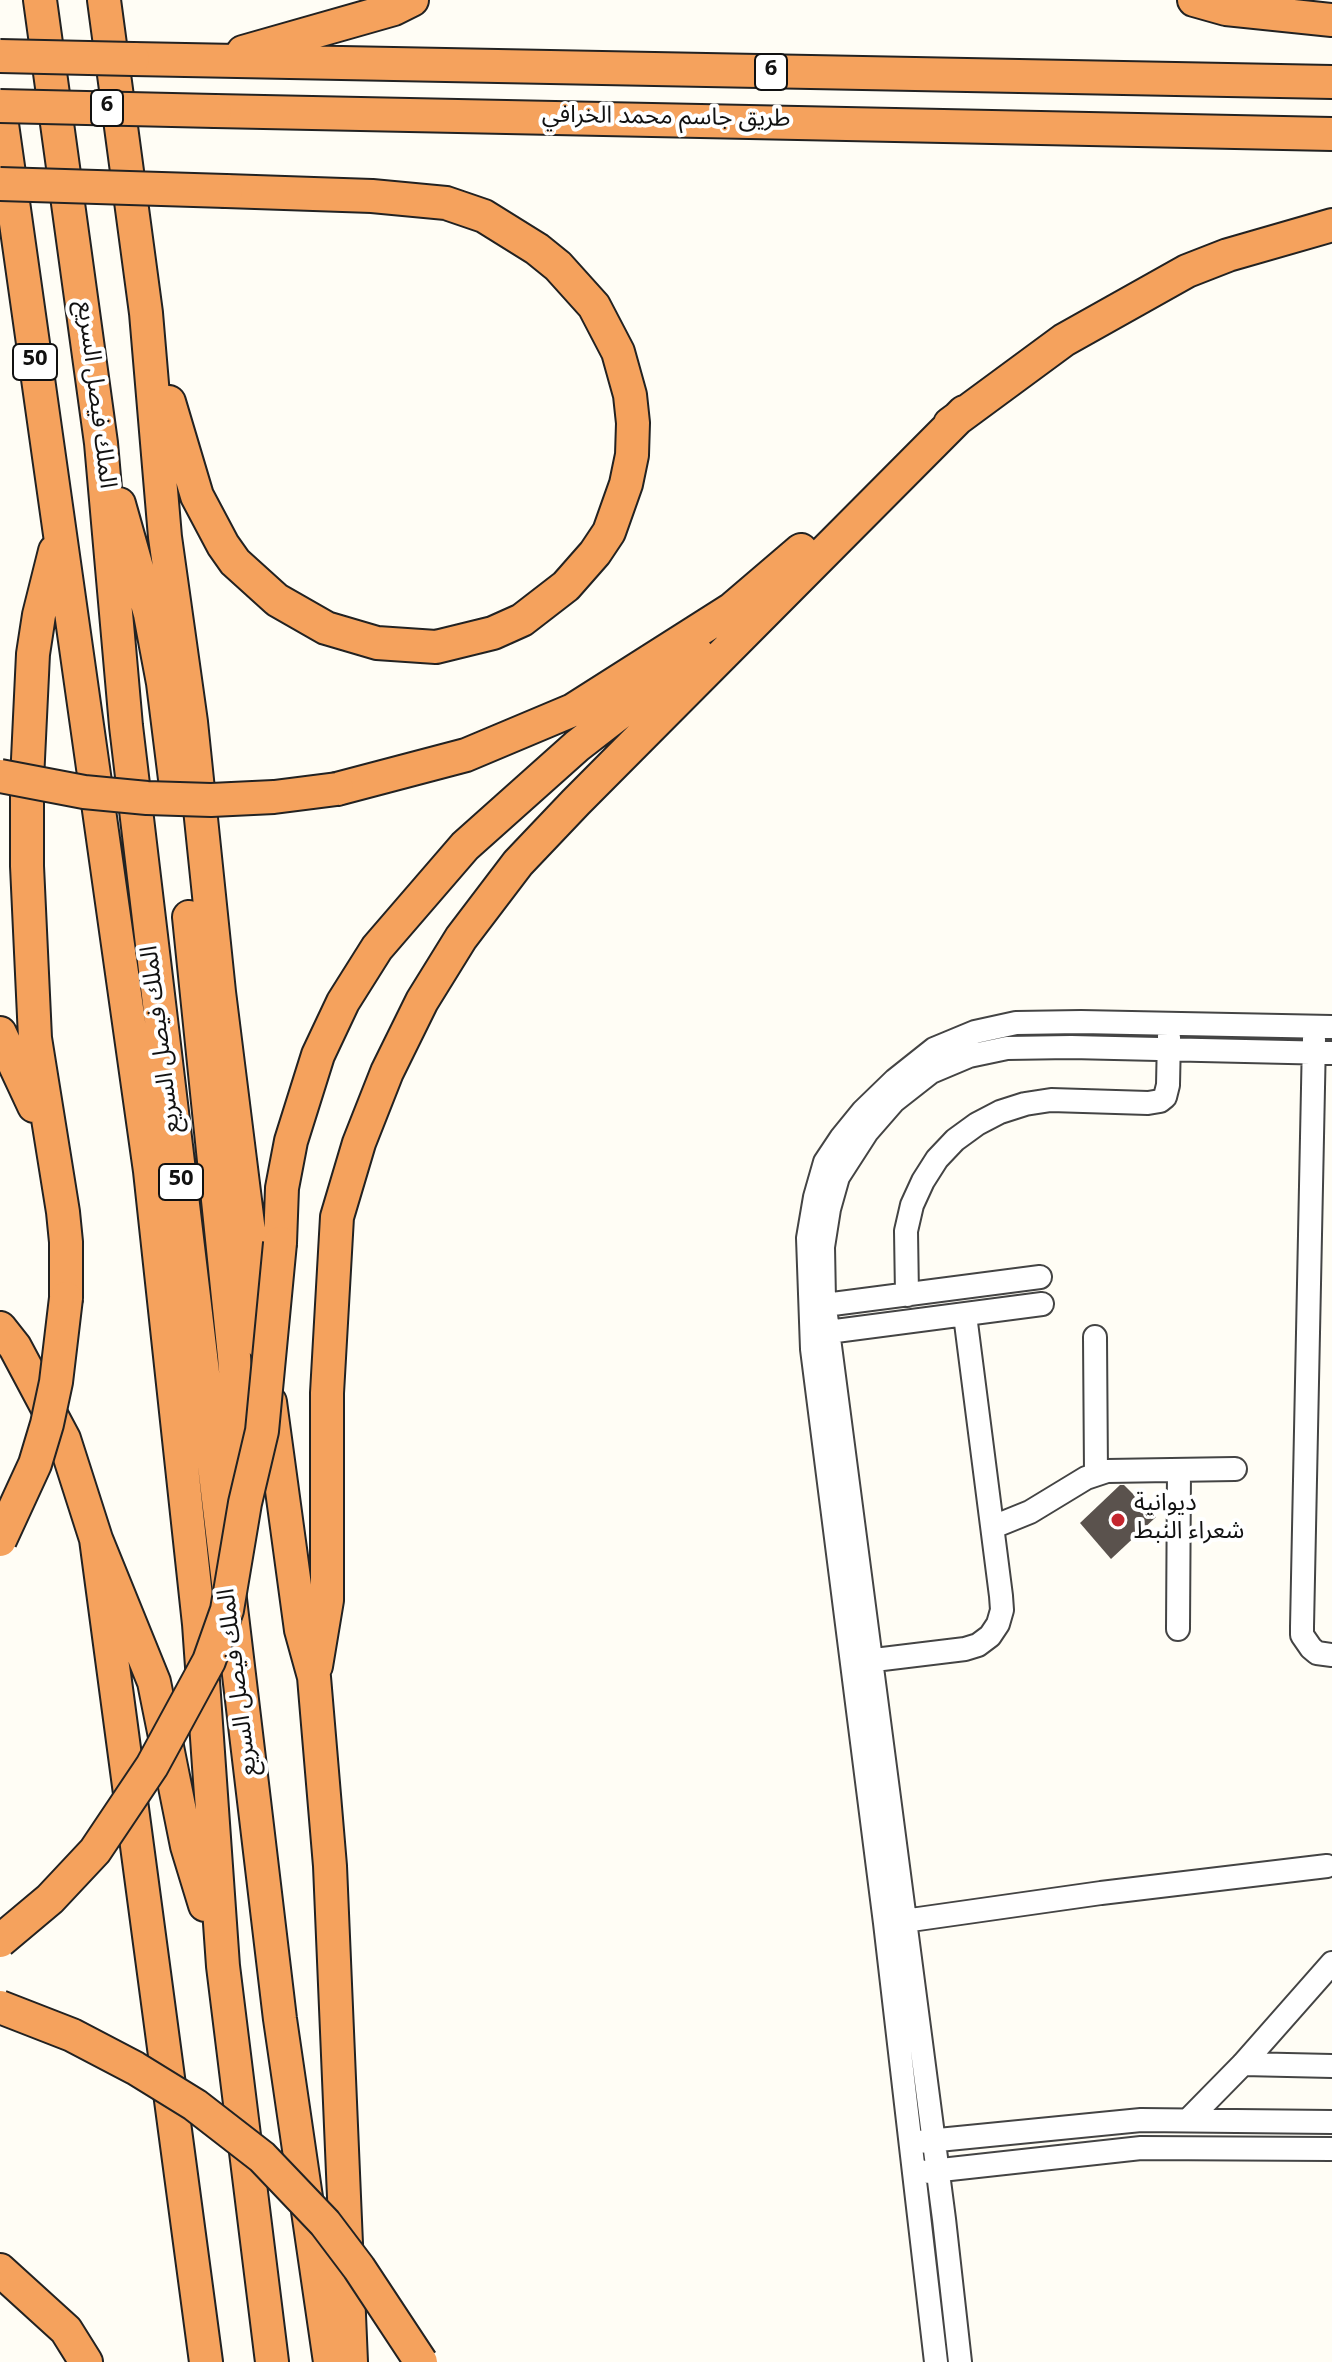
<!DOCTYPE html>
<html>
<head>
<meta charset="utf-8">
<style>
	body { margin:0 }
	canvas { display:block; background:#fffdf5 }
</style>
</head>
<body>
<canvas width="1332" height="2362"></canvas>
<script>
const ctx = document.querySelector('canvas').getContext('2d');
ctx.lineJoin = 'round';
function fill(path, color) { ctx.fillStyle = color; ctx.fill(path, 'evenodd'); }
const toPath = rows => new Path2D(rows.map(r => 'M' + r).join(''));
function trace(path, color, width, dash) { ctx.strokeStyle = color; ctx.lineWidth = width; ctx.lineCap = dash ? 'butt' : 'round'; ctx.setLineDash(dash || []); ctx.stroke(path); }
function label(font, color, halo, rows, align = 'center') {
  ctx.font = font + ' Georgia,"Noto Sans Arabic",serif'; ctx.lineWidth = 8; ctx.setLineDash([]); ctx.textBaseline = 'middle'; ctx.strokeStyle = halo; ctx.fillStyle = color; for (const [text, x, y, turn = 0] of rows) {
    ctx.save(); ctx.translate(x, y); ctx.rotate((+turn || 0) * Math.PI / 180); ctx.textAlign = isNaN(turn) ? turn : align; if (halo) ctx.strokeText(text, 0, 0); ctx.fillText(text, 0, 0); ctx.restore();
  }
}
const building = toPath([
	[1120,1485,1124,1485,1156,1517,1111,1559,1080,1523]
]);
const minor = toPath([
	[1314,1039,1302,1627,1302,1635,1311,1648,1317,1653,1332,1655],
	[907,1295,906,1231,912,1205,923,1181,937,1159,955,1140,977,1124,1000,1112,1025,1104,1051,1100,1148,1103,1160,1101,1165,1097,1168,1085,1169,1037],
	[825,1305,1040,1277],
	[828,1332,1042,1304],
	[1095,1337,1096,1474],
	[993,1527,1030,1512,1086,1478,1107,1471,1235,1469],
	[1178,1629,1179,1470],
	[858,1662,965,1649,978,1645,990,1636,998,1624,1002,1610,1001,1596,965,1315],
	[890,1923,1101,1893,1327,1866],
	[1243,2064,1332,2066],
	[1189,2119,1243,2064,1332,1963],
	[918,2142,1141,2120,1332,2122],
	[923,2172,1141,2148,1332,2149],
	[936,2362,885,1923,812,1349,808,1238,815,1197,825,1162,841,1138,863,1111,895,1080,934,1049,975,1032,1016,1023,1081,1022,1332,1027],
	[960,2362,944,2219,824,1300,823,1247,829,1209,838,1177,867,1132,894,1101,931,1072,969,1056,1007,1048,1071,1047,1332,1053]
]);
const highway = toPath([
	[40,0,101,443,126,726,280,2019,330,2362],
	[104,0,146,313,165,537,191,722,219,992,263,1344],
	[1194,0,1226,9,1332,20],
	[243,52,394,9,412,0],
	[133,59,1332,82],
	[0,110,150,1171,199,1624,223,1966,272,2362],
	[215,111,1332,134],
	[169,402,197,496,223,545,235,562,277,600,326,628,377,643,436,647,493,633,522,620,566,586,595,553,609,532,626,484,632,455,633,423,630,395,618,352,594,306,558,266,537,249,484,216,446,203,372,196,226,191],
	[950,424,1064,340,1187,271,1228,255,1332,225],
	[119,504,150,614,163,683,175,779],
	[55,551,39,615,33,654,27,780,27,866,35,1038,63,1212,66,1242,66,1298],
	[337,789,466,755,573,710,732,609,801,550],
	[189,917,234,1356,244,1492],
	[0,1033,34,1106],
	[280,1243,282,1188,291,1141,318,1055,343,1002,377,948,465,846,577,746,697,653],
	[0,1328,15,1347,64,1439,96,1539,154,1682,187,1846,205,1905],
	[270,1402,301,1630,314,1677,330,1866,351,2362],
	[96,1539,206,2362],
	[316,1666,327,1600,327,1393,337,1217,359,1143,387,1072,422,1001,461,938,518,863,576,802,964,412],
	[0,2270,66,2330,86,2362]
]);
const highwayBridge = toPath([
	[0,56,133,59],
	[0,106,215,111],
	[0,184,226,191],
	[0,776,84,792,147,798,211,800,274,797,337,789],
	[0,1540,35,1464,47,1424,56,1382,66,1298],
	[0,1941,50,1899,95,1851,152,1766,209,1661,227,1610,245,1503,262,1431,280,1243],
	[0,2007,72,2035,135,2068,195,2105,262,2157,325,2223,359,2268,421,2362]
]);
const markers = [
	[1118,1520,8,"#c4262e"]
];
const shields = [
	[771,72,32],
	[107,108,32],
	[35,362,44],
	[181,1182,44]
];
const shieldNames = [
	["6",771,72],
	["6",107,108],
	["50",35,362],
	["50",181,1182]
];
const streetNames = [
	["طريق جاسم محمد الخرافي",666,120,1],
	["الملك فيصل السريع",93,395,83],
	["الملك فيصل السريع",164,1039,-97],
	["الملك فيصل السريع",241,1682,-97]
];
const poiNames = [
	["ديوانية",1134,1506],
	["شعراء النبط",1134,1534]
];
fill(building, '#5a524d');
trace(minor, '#444', 26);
trace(highway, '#222', 36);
trace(minor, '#fff', 22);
trace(highway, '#f5a25d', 32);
trace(highwayBridge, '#222', 36, []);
trace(highwayBridge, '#f5a25d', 32);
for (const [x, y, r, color] of markers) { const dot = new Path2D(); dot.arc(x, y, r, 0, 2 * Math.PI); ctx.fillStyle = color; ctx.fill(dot); trace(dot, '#fff', 3); }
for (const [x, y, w] of shields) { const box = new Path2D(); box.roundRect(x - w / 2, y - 18, w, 36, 6); ctx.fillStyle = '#fff'; ctx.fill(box); trace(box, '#111', 2); }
label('bold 22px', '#111', null, shieldNames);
label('24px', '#111', '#fff', streetNames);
label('24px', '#111', '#fff', poiNames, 'left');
</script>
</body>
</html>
